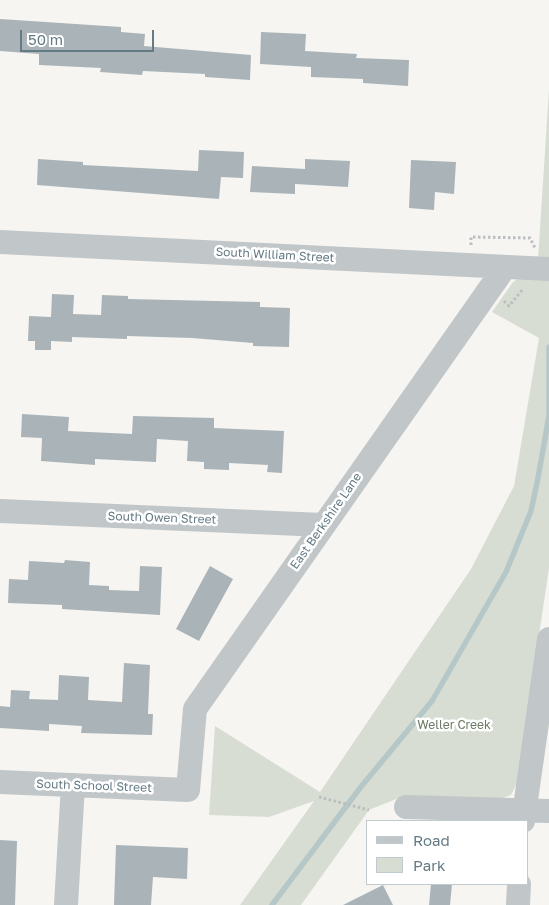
<!DOCTYPE html>
<html>
<head>
<meta charset="utf-8">
<style>
	body { margin:0 }
	#map { position:relative; width:549px; height:905px; overflow:hidden; background:#f6f5f2; font-family:"Golos Text",sans-serif }
	canvas { display:block }
	.legend { position:absolute; left:366px; top:820px; width:162px; height:65px; box-sizing:border-box; background:#fff; border:1px solid #c1cace; margin:0; padding:6px 9px; list-style:none; font-size:15px; color:#647a84 }
	.legend li { display:flex; align-items:center; gap:10px; height:25px }
	.legend b { width:25px; border:1px solid #c1cace }
	.scale { position:absolute; left:20px; top:30px; width:134px; height:22px; box-sizing:border-box; border:2px solid #647a84; border-top:0; padding-left:6px; font-size:15px; line-height:18px; white-space:nowrap; color:#647a84; -webkit-text-stroke:4px #fff; paint-order:stroke }
</style>
</head>
<body>
<div id="map">
<canvas width="549" height="905"></canvas>
<ul class="legend">
<li><b style="height:6px;background:#c1c6c8"></b>Road</li>
<li><b style="height:14px;background:#d8ddd3"></b>Park</li>
</ul>
<div class="scale">50 m</div>
</div>
<script>
const ctx = document.querySelector('canvas').getContext('2d');
ctx.lineJoin = 'round';
function fill(path, color) { ctx.fillStyle = color; ctx.fill(path, 'evenodd'); }
const toPath = rows => new Path2D(rows.map(r => 'M' + r).join(''));
function trace(path, color, width, dash) { ctx.strokeStyle = color; ctx.lineWidth = width; ctx.lineCap = dash ? 'butt' : 'round'; ctx.setLineDash(dash || []); ctx.stroke(path); }
function label(font, color, halo, rows, align = 'center') {
  ctx.font = font + ' "Golos Text",sans-serif'; ctx.lineWidth = 5; ctx.setLineDash([]); ctx.textBaseline = 'middle'; ctx.strokeStyle = halo; ctx.fillStyle = color; for (const [text, x, y, turn = 0] of rows) {
    ctx.save(); ctx.translate(x, y); ctx.rotate((+turn || 0) * Math.PI / 180); ctx.textAlign = isNaN(turn) ? turn : align; if (halo) ctx.strokeText(text, 0, 0); ctx.fillText(text, 0, 0); ctx.restore();
  }
}
const green = toPath([
	[549,89,549,568,517,783,511,795,500,799,401,797,369,810,301,905,240,905,314,801,269,817,209,815,215,726,320,792,471,569,514,486,539,338,492,312,513,282,521,277,537,275]
]);
const stream = toPath([
	[272,905,360,788,432,701,506,572,531,511,538,478,549,416,549,347]
]);
const building = toPath([
	[0,19,121,27,121,32,145,34,144,46,251,55,250,80,205,77,205,74,143,71,142,75,100,72,101,68,39,65,39,54,0,51],
	[261,32,306,34,305,51,357,54,356,58,409,60,408,86,363,83,363,79,311,77,311,67,260,64],
	[199,150,244,152,243,178,221,177,219,199,37,185,38,159,83,162,83,165,198,171],
	[305,159,350,161,348,187,295,184,295,194,250,192,252,166,305,169],
	[411,160,456,162,454,194,435,192,434,210,409,208],
	[52,294,74,295,73,314,101,315,102,295,128,296,128,299,260,302,260,307,290,308,289,347,253,346,253,343,192,338,127,336,127,339,72,337,72,342,51,341,51,350,35,350,35,341,28,341,29,316,51,317],
	[22,414,69,417,68,431,132,434,133,416,214,418,214,428,284,431,282,473,267,472,268,465,229,463,229,470,204,469,204,462,187,461,188,441,157,439,156,462,95,459,95,465,41,461,42,438,21,437],
	[65,560,90,562,89,585,109,586,109,590,139,591,140,566,162,567,160,615,62,609,62,605,8,603,9,579,28,580,29,561,64,563],
	[210,566,233,579,199,641,176,629],
	[124,663,150,665,148,714,153,714,152,735,81,733,82,726,49,724,49,731,0,728,0,706,10,707,11,690,30,691,29,699,58,700,59,675,89,677,88,700,122,702],
	[0,840,17,841,15,905,0,905],
	[116,845,188,848,187,879,153,877,151,905,114,905],
	[431,884,452,884,450,905,429,905],
	[383,885,393,905,343,905]
]);
const path = toPath([
	[471,245,471,237,530,238,535,248],
	[504,301,509,306,523,289],
	[319,797,369,810]
]);
const minor = toPath([
	[0,242,549,269],
	[0,511,323,525],
	[0,782,188,790,195,709,505,267],
	[406,807,549,811],
	[523,821,549,639],
	[66,905,73,785],
	[518,905,519,884]
]);
const streetNames = [
	["South William Street",275,255,3],
	["South Owen Street",162,518,2],
	["East Berkshire Lane",326,521,-55],
	["South School Street",94,786,2]
];
const parkNames = [
	["Weller Creek",454,725]
];
fill(green, '#d8ddd3');
trace(stream, '#b6c7c8', 5.5);
fill(building, '#aab4b8');
trace(path, '#bbbec0', 3, [2.5, 2.5]);
trace(minor, '#c1c6c8', 24);
label('12px', '#647a84', '#fff', streetNames);
label('12px', '#6b7b63', '#fff', parkNames);
</script>
</body>
</html>
